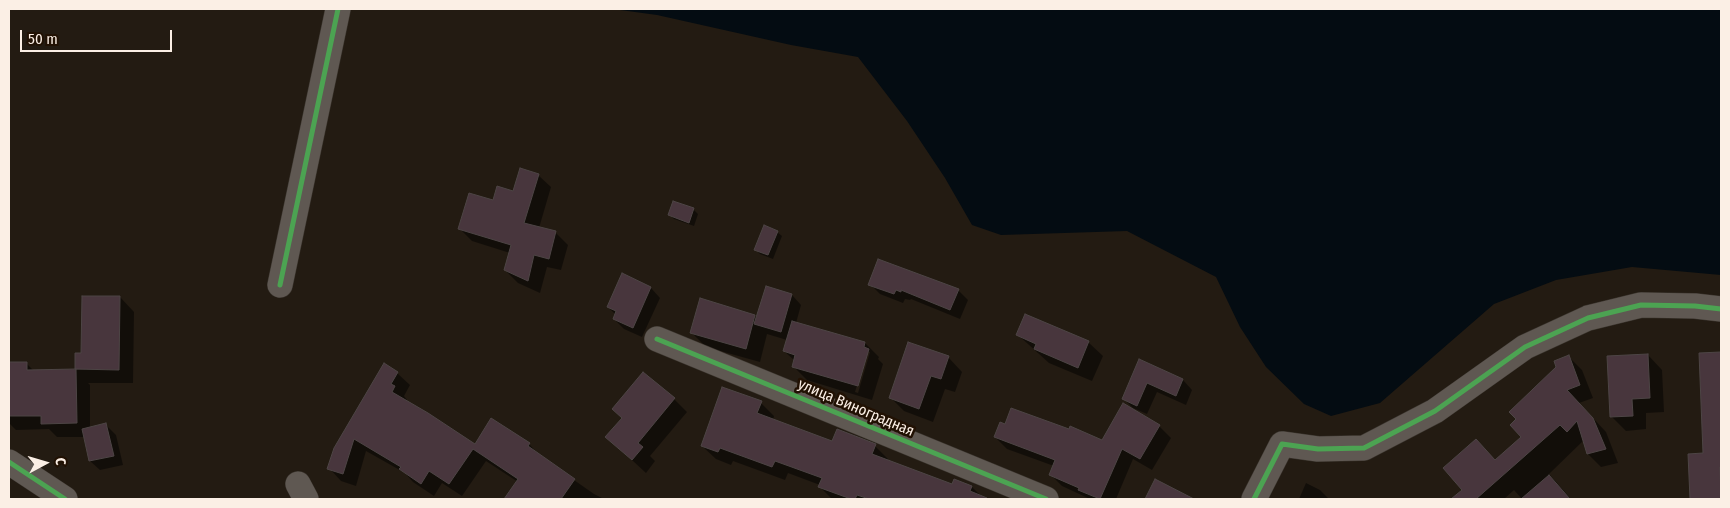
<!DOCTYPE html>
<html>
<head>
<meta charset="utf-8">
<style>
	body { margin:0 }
	#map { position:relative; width:1730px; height:508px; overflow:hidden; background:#231b12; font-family:"Fira Sans Condensed",sans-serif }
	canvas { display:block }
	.frame { position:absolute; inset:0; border:10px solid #fbefe5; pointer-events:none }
	.north { position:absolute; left:20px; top:438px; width:50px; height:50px; -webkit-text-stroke:4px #211103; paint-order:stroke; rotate:84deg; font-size:14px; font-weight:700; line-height:20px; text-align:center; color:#fbefe5 }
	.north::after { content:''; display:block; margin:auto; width:18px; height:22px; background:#fbefe5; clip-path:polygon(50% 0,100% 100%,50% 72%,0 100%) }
	.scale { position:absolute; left:20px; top:30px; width:152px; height:22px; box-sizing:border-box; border:2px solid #fbefe5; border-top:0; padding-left:6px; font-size:15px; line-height:18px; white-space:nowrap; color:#fbefe5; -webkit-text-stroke:4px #211103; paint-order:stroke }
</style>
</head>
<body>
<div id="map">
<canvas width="1730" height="508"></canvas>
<div class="frame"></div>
<div class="north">С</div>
<div class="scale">50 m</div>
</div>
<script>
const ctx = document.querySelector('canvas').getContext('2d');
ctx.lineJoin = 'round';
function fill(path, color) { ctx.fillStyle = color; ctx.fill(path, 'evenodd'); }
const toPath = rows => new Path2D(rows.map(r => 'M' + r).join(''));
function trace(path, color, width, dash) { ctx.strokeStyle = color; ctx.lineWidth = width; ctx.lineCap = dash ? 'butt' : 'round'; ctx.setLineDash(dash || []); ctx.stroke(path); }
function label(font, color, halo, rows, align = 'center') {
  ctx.font = font + ' "Fira Sans Condensed",sans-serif'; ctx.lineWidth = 5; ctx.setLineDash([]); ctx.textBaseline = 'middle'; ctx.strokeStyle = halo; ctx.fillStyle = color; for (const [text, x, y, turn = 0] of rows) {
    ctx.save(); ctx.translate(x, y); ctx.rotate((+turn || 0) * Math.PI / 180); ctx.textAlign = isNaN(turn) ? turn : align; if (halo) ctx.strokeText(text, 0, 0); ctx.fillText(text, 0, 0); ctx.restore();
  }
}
const water = toPath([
	[613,9,1721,9,1721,275,1632,267,1556,280,1494,304,1380,403,1331,416,1304,404,1266,367,1240,327,1216,277,1127,231,1001,235,972,225,945,178,907,121,858,57,791,45,657,15]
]);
const shadow = toPath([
	[538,175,551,187,539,228,555,232,568,245,561,270,547,267,540,293,518,283,505,270,510,253,472,241,460,229,494,201,514,192],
	[693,209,698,214,694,226,674,219,670,215],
	[777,232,782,236,773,259,760,254,755,249],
	[870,284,958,290,968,300,960,319,911,299,910,300,905,299,903,303,880,294],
	[651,288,660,298,642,337,624,329,614,319,616,315,608,307],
	[792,295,801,305,796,323,865,343,879,357,878,359,883,364,872,400,807,380,793,366,795,361,784,351,787,340,767,334,760,362,706,347,692,333,754,316,757,319],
	[867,352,870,352,858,393,855,392],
	[120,297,134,312,133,383,88,383,90,385,90,428,106,425,116,435,123,465,100,470,90,461,85,437,57,437,49,429,16,430,9,423,9,363,26,363,35,372,78,370,76,369,82,354],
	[1018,335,1088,342,1103,356,1092,381,1049,363],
	[1721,353,1721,499,1691,499,1690,455,1705,455,1700,354],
	[1648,355,1662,370,1664,412,1646,413,1646,429,1626,431,1611,416],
	[1568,356,1582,370,1593,398,1579,403,1606,432,1618,463,1601,467,1588,454,1584,440,1549,474,1571,499,1522,499,1514,490,1504,499,1457,499,1455,497,1523,437],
	[948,357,962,372,955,392,945,389,933,422,904,411,890,397],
	[1139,361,1183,380,1192,390,1186,405,1157,392,1147,414,1133,408,1123,398],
	[397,373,410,385,404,396,407,400,406,402,475,445,529,444,541,457,594,494,604,499,509,499,507,498,518,482,486,461,462,496,442,483,434,496,413,482,405,473,366,451,356,486,341,481,329,468],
	[674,399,687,412,650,456,655,461,646,473,607,437],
	[761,403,774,416,773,420,833,442,875,446,888,459,887,461,953,486,955,481,972,487,984,499,832,499,820,487,820,485,788,473,785,480,733,461,731,465,716,459,702,446],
	[1159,426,1171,438,1152,470,1133,459,1116,499,1090,499,1062,486,1050,474,1054,466,1007,449,995,437,1102,441],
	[1306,483,1320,490,1329,499,1299,499]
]);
const building = toPath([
	[520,168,539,174,524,223,556,231,549,259,534,255,528,281,504,270,511,245,458,229,469,193,493,200,497,186,513,191,520,168],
	[673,201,694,208,689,223,668,215,673,201],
	[764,225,778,231,768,255,754,250,764,225],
	[878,259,959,289,950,310,901,290,901,292,896,290,894,294,868,285,878,259],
	[622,273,651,287,633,328,613,319,616,311,607,307,622,273],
	[766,286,792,294,781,332,754,324,766,286],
	[82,296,120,296,119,370,75,369,75,353,81,353,82,296],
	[700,298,755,315,746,349,690,333,700,298],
	[1025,314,1089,341,1078,368,1034,349,1036,344,1016,335,1025,314],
	[792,321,865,342,864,347,869,349,858,386,792,367,795,355,783,351,792,321],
	[908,342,949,356,941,379,931,376,919,409,889,398,908,342],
	[1721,352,1721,467,1720,467,1721,499,1690,499,1688,454,1703,453,1699,353,1721,352],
	[1648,354,1650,398,1632,399,1633,416,1610,417,1607,356,1648,354],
	[1569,355,1580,385,1567,390,1593,418,1606,449,1587,454,1577,421,1567,432,1560,425,1476,499,1451,499,1462,490,1443,468,1476,439,1495,460,1521,437,1510,425,1516,419,1509,412,1556,367,1554,361,1569,355],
	[1139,359,1183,379,1176,396,1147,383,1137,406,1122,399,1139,359],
	[9,362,27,362,27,370,76,369,77,423,41,424,41,416,9,416,9,362],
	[384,363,398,372,391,384,395,386,392,392,428,413,475,444,491,418,530,443,528,446,575,479,561,499,504,499,518,479,473,449,449,484,429,471,421,484,399,469,401,467,354,439,343,474,327,469,334,448,384,363],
	[643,372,675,398,638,443,643,447,632,460,605,437,622,418,612,409,643,372],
	[722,387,762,401,757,413,832,441,837,429,876,444,872,454,952,484,954,479,972,486,970,491,987,498,987,499,869,499,857,495,855,499,851,499,818,487,822,478,775,461,772,467,720,448,718,452,701,446,722,387],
	[1123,403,1160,425,1140,459,1122,449,1100,499,1078,490,1079,488,1049,475,1055,460,994,437,1000,422,1005,424,1011,408,1069,429,1070,426,1102,440,1123,403],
	[106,423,114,456,89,461,82,429,106,423],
	[1549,475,1570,499,1521,499,1549,475],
	[1155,479,1194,499,1145,499,1155,479]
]);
const minor = toPath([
	[280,285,338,9],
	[657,339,1046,499],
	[9,462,65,499],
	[298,484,306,499],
	[1254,499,1282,444,1318,449,1364,448,1435,411,1525,347,1588,318,1641,305,1695,306,1721,309]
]);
const cycleway = toPath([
	[280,285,338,9],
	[657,339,1046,499],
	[9,462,65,499],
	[1254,499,1282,444,1318,449,1364,448,1435,411,1525,347,1588,318,1641,305,1695,306,1721,309]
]);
const streetNames = [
	["улица Виноградная",856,408,23]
];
fill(water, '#040c12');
fill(shadow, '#0007');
fill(building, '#48363d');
trace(building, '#4d4545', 1);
trace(minor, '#3b352e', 26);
trace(minor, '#5f5852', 25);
trace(cycleway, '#4ca352', 5);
label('15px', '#fbefe5', '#211103', streetNames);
</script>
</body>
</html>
